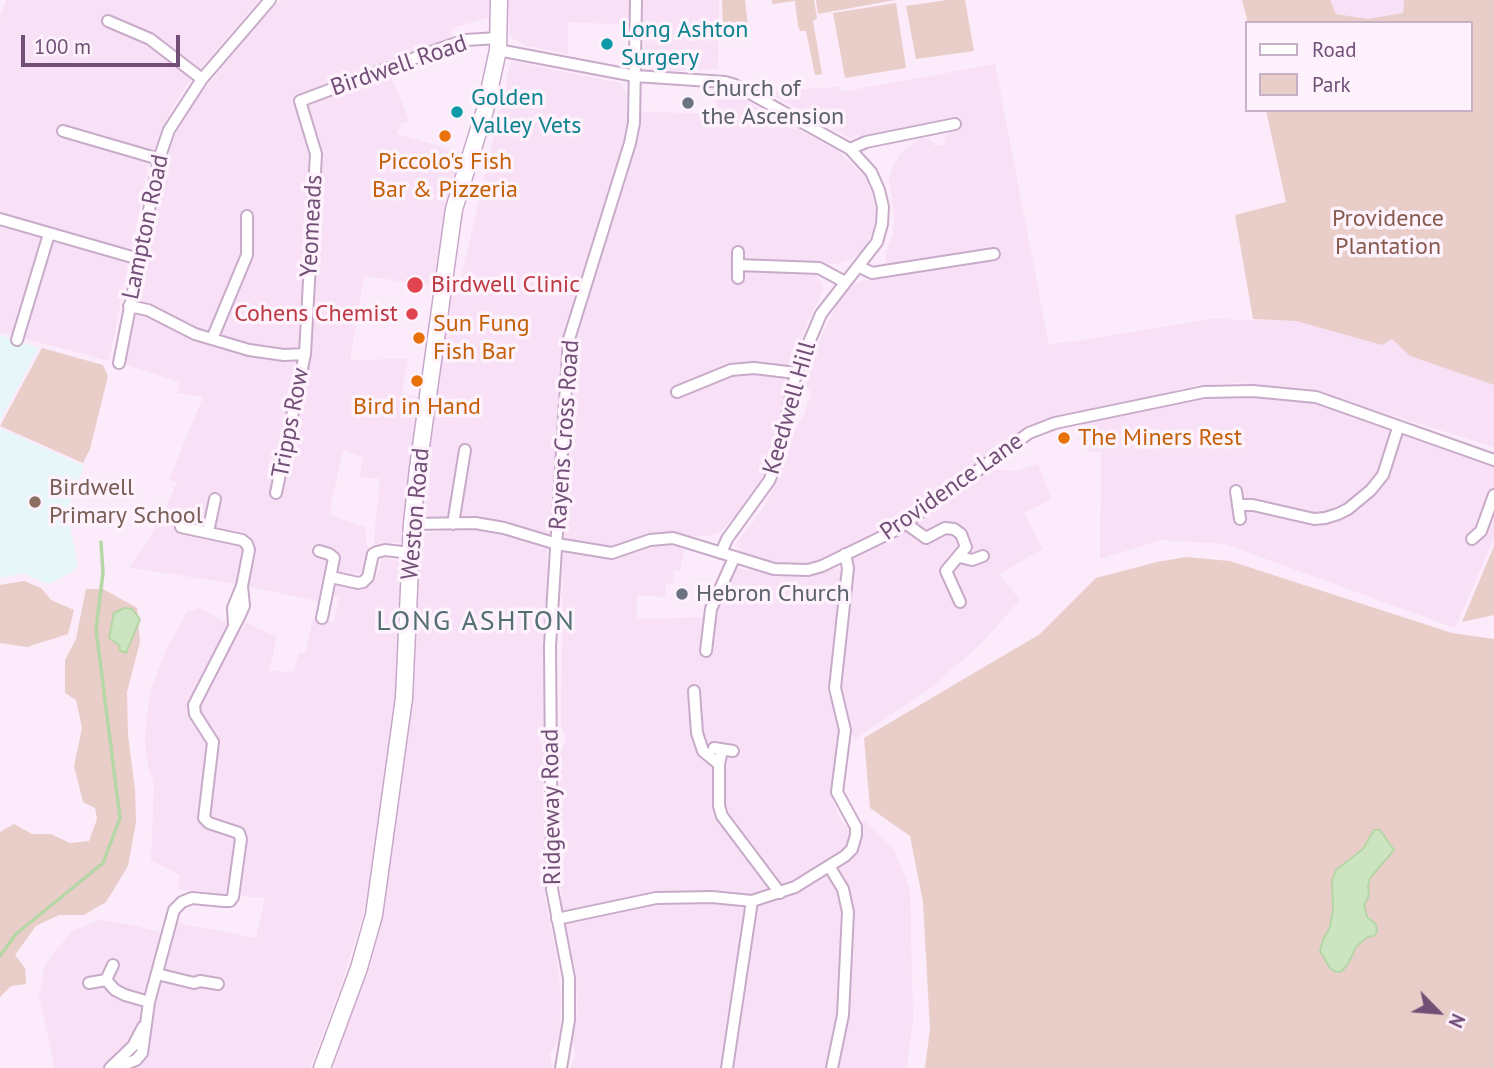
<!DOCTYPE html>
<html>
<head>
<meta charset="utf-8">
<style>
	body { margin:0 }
	#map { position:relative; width:1494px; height:1068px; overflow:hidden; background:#fcebfa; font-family:"PT Sans",sans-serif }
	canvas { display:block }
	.legend { position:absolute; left:1245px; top:21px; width:228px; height:91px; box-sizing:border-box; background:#fef2fd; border:2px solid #c6b1c7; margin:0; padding:9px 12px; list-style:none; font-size:21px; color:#714f76 }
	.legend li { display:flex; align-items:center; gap:14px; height:35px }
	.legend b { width:35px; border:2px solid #c6b1c7 }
	.north { position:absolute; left:1403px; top:977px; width:70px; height:70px; -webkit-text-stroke:5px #fef2fd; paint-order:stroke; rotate:115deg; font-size:19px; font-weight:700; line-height:28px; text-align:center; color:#714f76 }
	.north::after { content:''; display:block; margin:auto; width:24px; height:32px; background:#714f76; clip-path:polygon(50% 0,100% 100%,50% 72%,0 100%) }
	.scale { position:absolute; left:21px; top:35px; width:159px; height:32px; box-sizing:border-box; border:4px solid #714f76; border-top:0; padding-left:9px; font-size:21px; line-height:24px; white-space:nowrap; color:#714f76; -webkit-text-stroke:5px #fef2fd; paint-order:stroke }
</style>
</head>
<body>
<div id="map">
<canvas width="1494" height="1068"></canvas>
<ul class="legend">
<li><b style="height:9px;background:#fff"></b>Road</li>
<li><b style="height:19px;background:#e9cdc9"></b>Park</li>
</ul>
<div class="north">N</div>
<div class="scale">100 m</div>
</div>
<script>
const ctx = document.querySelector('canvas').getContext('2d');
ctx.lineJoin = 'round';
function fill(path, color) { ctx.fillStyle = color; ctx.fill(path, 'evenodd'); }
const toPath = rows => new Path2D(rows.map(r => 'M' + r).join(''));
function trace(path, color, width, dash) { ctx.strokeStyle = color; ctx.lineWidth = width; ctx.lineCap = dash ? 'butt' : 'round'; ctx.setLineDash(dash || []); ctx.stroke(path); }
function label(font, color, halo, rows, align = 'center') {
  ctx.font = font + ' "PT Sans",sans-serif'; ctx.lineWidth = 7; ctx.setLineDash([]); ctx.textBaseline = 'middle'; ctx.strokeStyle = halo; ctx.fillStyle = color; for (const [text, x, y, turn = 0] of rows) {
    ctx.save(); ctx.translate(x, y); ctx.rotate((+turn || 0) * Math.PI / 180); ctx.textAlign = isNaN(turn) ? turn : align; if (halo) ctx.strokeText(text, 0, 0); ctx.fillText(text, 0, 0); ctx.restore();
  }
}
const residential = toPath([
	[6,0,259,0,189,82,171,110,160,135,148,166,109,361,0,332,0,17],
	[281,0,490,0,492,16,451,29,453,38,384,61,410,121,401,123,397,134,460,152,444,220,434,286,364,276,350,360,408,359,402,393,419,397,402,540,400,543,381,543,375,546,374,540,380,479,360,477,363,458,343,449,329,515,366,527,366,542,370,552,362,572,353,577,339,572,340,560,337,552,312,546,311,552,329,558,321,602,252,587,129,567,150,538,165,511,177,482,169,480,203,397,177,393,180,382,124,364,162,173,178,128,190,107,254,28],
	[508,0,719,0,718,69,655,72,645,65,644,26,568,22,568,54,527,46,510,37],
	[1330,0,1404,0,1403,13,1368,19,1335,14],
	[511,61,620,83,626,92,627,111,716,114,716,87,732,93,838,151,866,178,873,197,875,217,873,230,862,252,847,261,836,264,818,263,815,274,821,282,823,290,808,321,798,352,786,390,771,460,761,482,748,503,719,533,709,536,687,536,655,532,624,545,613,547,548,536,497,521,473,519,451,520,423,517,421,514,452,282,460,283],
	[995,64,1049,345,1212,319,1296,321,1382,345,1392,339,1410,356,1494,385,1494,447,1304,388,1238,383,1193,386,1039,424,1017,435,920,505,881,531,822,560,800,567,776,566,743,555,736,544,765,506,784,466,796,427,804,415,811,394,806,384,820,340,841,296,852,285,865,280,885,277,886,253,893,234,894,216,889,179,894,164,901,153,921,137,929,139,935,146,944,145,945,135,960,128,958,118,850,138,765,91,839,87,841,92],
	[1215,397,1299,398,1316,401,1382,428,1494,463,1494,538,1455,628,1225,544,1161,540,1100,559,1101,452,1089,452,1084,423],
	[1038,464,1051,499,1024,513,1042,549,999,574,1020,600,980,645,929,689,855,739,849,729,839,689,853,558,898,534,990,469,1016,471],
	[459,528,487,529,547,547,546,726,540,733,539,739,546,750,545,897,557,959,561,998,559,1038,550,1054,552,1068,334,1068,343,1035,370,968,383,916,415,671,421,539,426,533],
	[652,543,664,543,684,550,680,571,674,571,672,584,666,583,665,597,637,595,637,619,714,617,737,568,794,577,839,568,841,574,828,691,839,725,832,776,832,800,844,826,864,821,895,852,910,890,913,1021,907,1068,570,1068,576,1054,572,1043,577,1009,576,978,562,904,559,863,560,750,564,746,566,736,561,728,563,551,617,558],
	[382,558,397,560,401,564,399,689,392,738,367,902,339,992,310,1068,55,1068,39,997,44,968,54,952,73,931,99,920,127,924,172,935,178,923,256,938,265,898,177,889,180,875,151,860,154,785,148,767,145,741,147,712,152,687,166,650,187,612,199,608,241,631,246,623,277,637,269,671,294,672,299,653,305,654,313,618,334,622,339,598,333,596,335,587,337,585,359,590,366,588,376,579]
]);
const education = toPath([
	[0,335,39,348,0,420],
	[0,428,84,466,67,512,78,565,73,571,52,583,44,583,24,573,0,578]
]);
const green = toPath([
	[722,0,745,0,748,26,723,29],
	[772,0,814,0,817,18,813,21,822,74,815,75,806,31,800,31,798,26,795,1,772,4],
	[816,0,895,0,818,14],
	[947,0,965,0,974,51,916,59,906,6],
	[1242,0,1330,0,1336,14,1368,19,1403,13,1404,0,1494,0,1494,385,1410,356,1392,339,1382,345,1296,321,1253,319,1235,215,1286,202,1266,110,1471,110,1471,23,1248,23],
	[896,3,906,68,845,78,833,13],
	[42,348,103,365,108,376,90,449,83,463,0,426],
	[1494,546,1494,615,1462,622],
	[1186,557,1230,561,1452,633,1494,639,1494,1068,925,1068,930,1029,923,902,910,836,870,808,864,738,1040,634,1096,578,1157,562],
	[24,581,41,588,51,600,74,610,68,634,27,647,0,643,0,585],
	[86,589,103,589,137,608,140,642,127,692,128,735,135,789,136,822,128,866,106,902,84,915,59,915,36,926,15,955,25,968,26,984,11,986,0,997,0,832,14,824,32,834,51,834,70,843,89,841,97,819,95,808,83,802,74,766,82,728,76,700,65,693,65,660,76,639]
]);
const water = toPath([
	[124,608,132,609,140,619,126,653,119,650,120,646,109,638,114,613,124,608],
	[1374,830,1380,830,1394,850,1370,878,1368,886,1369,895,1364,906,1367,917,1376,924,1377,932,1374,936,1367,937,1356,947,1348,964,1342,971,1336,972,1330,968,1320,951,1323,940,1330,927,1333,909,1332,880,1336,870,1363,849,1374,830]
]);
const stream = toPath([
	[0,956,16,934,103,863,120,818,96,629,103,573,101,542]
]);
const street = toPath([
	[108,21,150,39,202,79],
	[498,50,635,76,725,82,735,85,850,149,871,172,879,190,883,207,882,224,877,242,821,314,796,373,777,462,769,481,727,539,721,553],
	[63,131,159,159],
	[850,149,866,142,955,124],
	[0,219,139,259],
	[738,265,819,268,845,282],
	[860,267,872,273,994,254],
	[738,278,738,252],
	[129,306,148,310,195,334,249,350,284,355,305,354],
	[212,339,247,255,247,216],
	[17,340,49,234],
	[119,363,159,159,169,130,202,79,270,0],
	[677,392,731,370,754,368,796,373],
	[1236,491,1240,519],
	[276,493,305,354,316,154,300,101,439,49,465,40,499,38],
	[1238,505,1253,505,1314,519,1325,518,1338,514,1348,509,1371,490,1383,475,1398,428],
	[905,523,926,538,945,528,954,529,961,534,966,547,946,571,960,602],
	[412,524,475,523,504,528,557,544,612,553,650,540,673,538,774,569,808,570,822,566,896,530,1029,433,1055,423,1204,392,1253,391,1316,397,1494,460],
	[453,524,465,450],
	[181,527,242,540,247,544,249,550,242,586,233,608,234,624],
	[208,532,215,499],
	[1472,539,1481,531,1494,495],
	[319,551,329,554,334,558,322,618],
	[960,557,972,560,983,556],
	[331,577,358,583,363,582,368,577,373,554,377,552,385,550,410,553],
	[706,651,711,609,734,558],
	[694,691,697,733,703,751,719,764,722,750],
	[714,748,733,751],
	[719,764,719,806,722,816,780,893],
	[829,866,843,889,848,912,843,1015,832,1068],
	[557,919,656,898,712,897,752,901,795,887,845,856,852,849,856,835,856,827,837,792,845,730,835,688,848,568,845,554],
	[113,965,106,980,115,990,125,995,149,1002],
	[157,974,194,983,200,981,218,984],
	[89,983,106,980],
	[110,1068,133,1046,143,1027],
	[115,1068,136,1060,142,1053,149,1002,174,910,182,902,192,898,224,901,230,901,233,897,241,839,239,833,209,823,204,818,213,742,195,714,194,705,240,615,244,606,242,586],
	[561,1068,569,1020,569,978,552,889,550,646,568,354,569,339,630,143,634,123,636,0],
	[727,1068,752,901]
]);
const secondary = toPath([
	[322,1068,359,968,374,915,404,698,412,524,418,468,454,209,485,110,498,50,499,0]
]);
const markers = [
	[607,44,7,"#0f9aa8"],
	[688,103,7,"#6b7280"],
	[457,112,7,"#0f9aa8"],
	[445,136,7,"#e8710a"],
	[415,285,9,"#e0444e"],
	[412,314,7,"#e0444e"],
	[419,338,7,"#e8710a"],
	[417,381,7,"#e8710a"],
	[1064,438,7,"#e8710a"],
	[35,502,7,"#8d6e63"],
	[682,594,7,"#6b7280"]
];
const cultureNames = [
	["Long Ashton",621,30],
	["Surgery",621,58],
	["Golden",471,98],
	["Valley Vets",471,126]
];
const streetNames = [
	["Birdwell Road",399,66,-19],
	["Yeomeads",312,226,-87],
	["Lampton Road",146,227,-78],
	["Keedwell Hill",790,408,-74],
	["Tripps Row",291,423,-79],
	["Rayens Cross Road",565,435,-86],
	["Providence Lane",952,487,-35],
	["Weston Road",416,514,-85],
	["Ridgeway Road",552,807,-91]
];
const worshipNames = [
	["Church of",702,89],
	["the Ascension",702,117],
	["Hebron Church",696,594]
];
const foodNames = [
	["Piccolo's Fish",445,162],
	["Bar & Pizzeria",445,190],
	["Sun Fung",433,324,"left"],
	["Fish Bar",433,352,"left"],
	["Bird in Hand",417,407],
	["The Miners Rest",1078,438,"left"]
];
const parkNames = [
	["Providence",1388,219],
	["Plantation",1388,247]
];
const healthNames = [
	["Birdwell Clinic",431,285],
	["Cohens Chemist",398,314,"right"]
];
const educationNames = [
	["Birdwell",49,488],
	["Primary School",49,516]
];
const quarterNames = [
	["LONG ASHTON",476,622]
];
fill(residential, '#f8e0f6');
fill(education, '#e7f6f9');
fill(green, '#e9cdc9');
fill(water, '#cce5c0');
trace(water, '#b6d6a6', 2);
trace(stream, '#b6d6a6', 3.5);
trace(street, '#c8abc9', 14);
trace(secondary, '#c8a7ca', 19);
trace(street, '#fff', 10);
trace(secondary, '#fff', 16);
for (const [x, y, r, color] of markers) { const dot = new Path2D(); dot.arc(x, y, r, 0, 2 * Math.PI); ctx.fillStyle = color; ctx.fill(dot); trace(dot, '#fef2fd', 2.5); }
label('24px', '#0d838f', '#fef2fd', cultureNames, 'left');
label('24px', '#714f76', '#fef2fd', streetNames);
label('24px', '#5b616d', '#fef2fd', worshipNames, 'left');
label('24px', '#c56008', '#fef2fd', foodNames);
label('24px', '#875a4d', '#fef2fd', parkNames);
label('24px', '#be3a42', '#fef2fd', healthNames, 'left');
label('24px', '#785e54', '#fef2fd', educationNames, 'left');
ctx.letterSpacing = '2px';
label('28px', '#547076', '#fef2fd', quarterNames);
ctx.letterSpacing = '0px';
</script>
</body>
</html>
